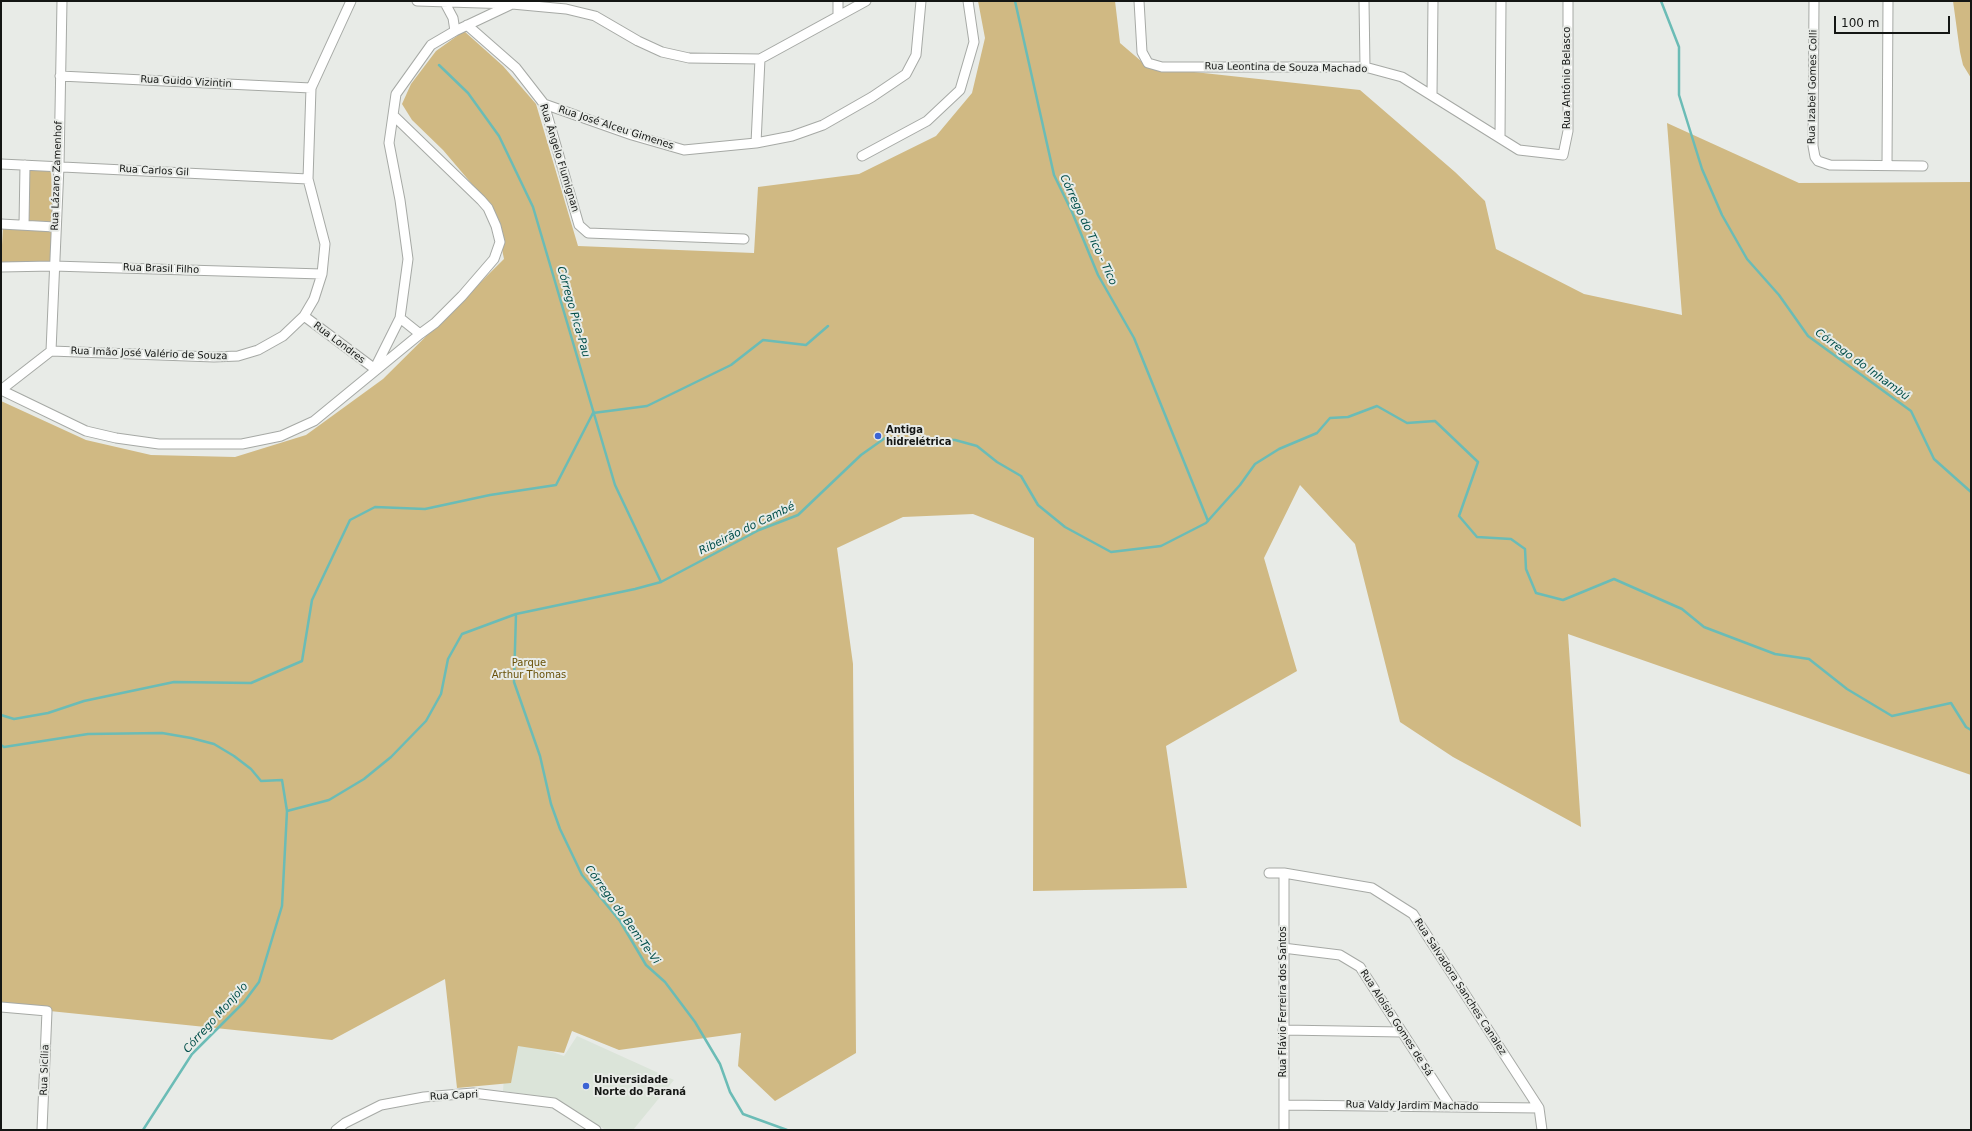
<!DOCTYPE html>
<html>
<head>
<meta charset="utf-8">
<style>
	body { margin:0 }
	#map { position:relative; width:1972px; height:1131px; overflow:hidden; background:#e8ebe7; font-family:"DejaVu Sans",sans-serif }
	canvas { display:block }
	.frame { position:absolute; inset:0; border:2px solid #141614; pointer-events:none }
	.scale { position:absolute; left:1834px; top:16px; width:116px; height:18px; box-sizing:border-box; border:2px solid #141614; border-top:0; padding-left:5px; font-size:12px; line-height:14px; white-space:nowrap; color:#141614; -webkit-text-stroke:3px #e8ebe7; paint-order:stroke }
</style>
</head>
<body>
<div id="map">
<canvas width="1972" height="1131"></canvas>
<div class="frame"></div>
<div class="scale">100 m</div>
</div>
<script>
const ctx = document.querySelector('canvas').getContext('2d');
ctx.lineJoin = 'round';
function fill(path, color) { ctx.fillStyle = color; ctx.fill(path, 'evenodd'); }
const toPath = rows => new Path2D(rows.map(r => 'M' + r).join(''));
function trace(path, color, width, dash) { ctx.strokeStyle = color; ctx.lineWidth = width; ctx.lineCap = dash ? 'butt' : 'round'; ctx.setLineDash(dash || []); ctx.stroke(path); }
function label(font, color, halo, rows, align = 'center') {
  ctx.font = font + ' "DejaVu Sans",sans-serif'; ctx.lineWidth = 4; ctx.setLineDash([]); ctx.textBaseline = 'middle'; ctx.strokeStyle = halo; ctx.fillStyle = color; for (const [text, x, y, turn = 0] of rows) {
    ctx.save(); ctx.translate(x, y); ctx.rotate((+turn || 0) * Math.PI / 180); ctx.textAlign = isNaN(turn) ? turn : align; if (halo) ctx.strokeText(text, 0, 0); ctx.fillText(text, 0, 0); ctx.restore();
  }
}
const built = toPath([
	[507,1036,564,1056,577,1036,674,1080,633,1130,606,1130,554,1098,503,1091]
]);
const green = toPath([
	[978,1,1115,1,1120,43,1148,67,1360,90,1455,172,1485,201,1496,249,1584,294,1682,315,1667,123,1799,183,1971,182,1971,775,1568,634,1581,827,1453,757,1400,722,1355,544,1300,485,1264,558,1297,671,1166,746,1187,888,1033,891,1034,538,973,514,903,517,837,548,853,664,856,1053,775,1101,738,1066,741,1033,619,1050,572,1031,564,1053,518,1046,511,1083,457,1088,445,979,332,1040,1,1006,1,401,86,440,151,455,235,457,306,435,383,379,504,259,494,210,443,150,412,120,402,104,411,84,436,51,464,31,503,66,536,104,578,246,754,253,758,187,859,174,936,136,972,93,985,38],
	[1953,1,1971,1,1971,78,1963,65,1960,52],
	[30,170,51,170,53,224,29,222],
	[3,227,51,229,51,265,1,263]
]);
const stream = toPath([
	[1015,1,1054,175,1072,212,1098,275,1134,338,1208,521],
	[1661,1,1679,47,1679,95,1702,169,1722,215,1747,259,1779,295,1808,336,1911,411,1934,459,1971,492],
	[439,65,468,93,499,136,533,207,615,485,661,582],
	[516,614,514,682,540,756,551,804,560,829,582,875,620,921,646,965,665,982,695,1022,720,1064,730,1092,743,1114,787,1130],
	[1,715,14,719,48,713,84,701,174,682,251,683,302,661,312,600,350,520,375,507,425,509,490,495,556,485,593,413,647,406,731,365,763,340,806,345,828,326],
	[1,745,4,747,88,734,162,733,191,738,214,744,234,756,251,769,261,781,282,780,287,811,329,800,364,779,391,757,426,721,441,694,448,659,462,634,516,614,635,589,661,582,759,530,798,515,861,455,885,438,955,440,977,446,997,462,1021,476,1038,505,1065,527,1111,552,1161,546,1206,523,1240,485,1255,464,1279,449,1317,433,1330,418,1348,417,1377,406,1407,423,1435,421,1478,462,1459,516,1477,537,1511,539,1525,549,1526,569,1536,593,1563,600,1614,579,1682,609,1704,627,1775,654,1809,659,1847,689,1892,716,1951,703,1966,727,1971,730],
	[143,1130,192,1054,244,1002,259,982,282,906,287,811]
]);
const minor = toPath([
	[417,1,512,4,566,9,595,16,638,41,662,52,689,58,760,59,866,1],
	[838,1,838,16],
	[1139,1,1142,52,1148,63,1162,67,1365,67,1402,77,1519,150,1563,155,1568,131,1568,1],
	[1364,1,1365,67],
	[1814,1,1813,146,1815,157,1818,161,1830,165,1923,166],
	[445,3,453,18,455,31],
	[467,25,516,68,544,104,579,225,588,233,744,239],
	[60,76,311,88],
	[1432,95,1433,1],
	[544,104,632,135,684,150,756,143,792,136,823,125,872,97,906,74,916,55,921,1],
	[393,115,481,200,488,208,496,226,500,242,494,259,462,296,435,323,420,334,400,318],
	[1500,138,1501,1],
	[756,143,760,59],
	[862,156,927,121,960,90,974,42,968,1],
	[1,164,308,179],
	[1887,165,1888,1],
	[1,224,55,227],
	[24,225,25,165],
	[1,267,53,266,322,274],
	[304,316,375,369],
	[51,351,59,166,62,1],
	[376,366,400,318,408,259,400,200,389,143,396,94,431,45,455,31,510,5],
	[1,390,51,351,214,357,238,356,258,350,283,336,304,316,314,299,322,274,325,244,308,179,311,88,351,1],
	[1,390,86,431,116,438,159,444,242,444,281,436,314,421,420,334],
	[1269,873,1284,873,1372,888,1413,914,1539,1108,1542,1130],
	[1284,873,1284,1130],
	[1283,948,1340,955,1360,967,1450,1106],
	[1,1007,47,1011,42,1130],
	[1283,1030,1402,1032],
	[1284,1105,1539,1108],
	[336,1130,345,1123,381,1105,424,1097,473,1093,554,1103,596,1130]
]);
const markers = [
	[878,436,4,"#3b63d4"],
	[586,1086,4,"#3b63d4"]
];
const streetNames = [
	["Rua Leontina de Souza Machado",1286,68,1],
	["Rua Antônio Belasco",1567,78,-90],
	["Rua Guido Vizintin",186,82,3],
	["Rua Izabel Gomes Colli",1813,87,-89],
	["Rua José Alceu Gimenes",616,128,18],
	["Rua Ângelo Flumignan",559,158,73],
	["Rua Carlos Gil",154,171,3],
	["Rua Lázaro Zamenhof",57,176,-88],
	["Rua Brasil Filho",161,269,2],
	["Rua Londres",339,343,37],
	["Rua Imão José Valério de Souza",149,354,2],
	["Rua Salvadora Sanches Canalez",1460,987,57],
	["Rua Flávio Ferreira dos Santos",1283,1002,-90],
	["Rua Aloísio Gomes de Sá",1396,1023,57],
	["Rua Sicília",45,1070,-88],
	["Rua Capri",454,1096,-3],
	["Rua Valdy Jardim Machado",1412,1106,1]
];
const poiNames = [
	["Antiga",886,430],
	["hidrelétrica",886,442],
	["Universidade",594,1080],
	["Norte do Paraná",594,1092]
];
const parkNames = [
	["Parque",529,663],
	["Arthur Thomas",529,675]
];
const waterNames = [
	["Córrego do Tico - Tico",1088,230,65],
	["Córrego Pica-Pau",573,312,74],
	["Córrego do Inhambú",1862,365,36],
	["Ribeirão do Cambé",747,529,-26],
	["Córrego do Bem-Te-Vi",622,915,54],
	["Córrego Monjolo",216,1018,-48]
];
fill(built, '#dbe4d9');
fill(green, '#d0b983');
trace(stream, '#6bbcb6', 2.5);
trace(minor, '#a6a9a5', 11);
trace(minor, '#fff', 9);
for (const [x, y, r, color] of markers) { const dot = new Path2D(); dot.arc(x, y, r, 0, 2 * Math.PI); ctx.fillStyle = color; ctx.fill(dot); trace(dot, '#e8ebe7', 1.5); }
label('10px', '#141614', '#e8ebe7', streetNames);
label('bold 10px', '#141614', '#e8ebe7', poiNames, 'left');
label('10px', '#695108', '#e8ebe7', parkNames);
label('italic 11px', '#004e4a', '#e8ebe7', waterNames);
</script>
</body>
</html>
